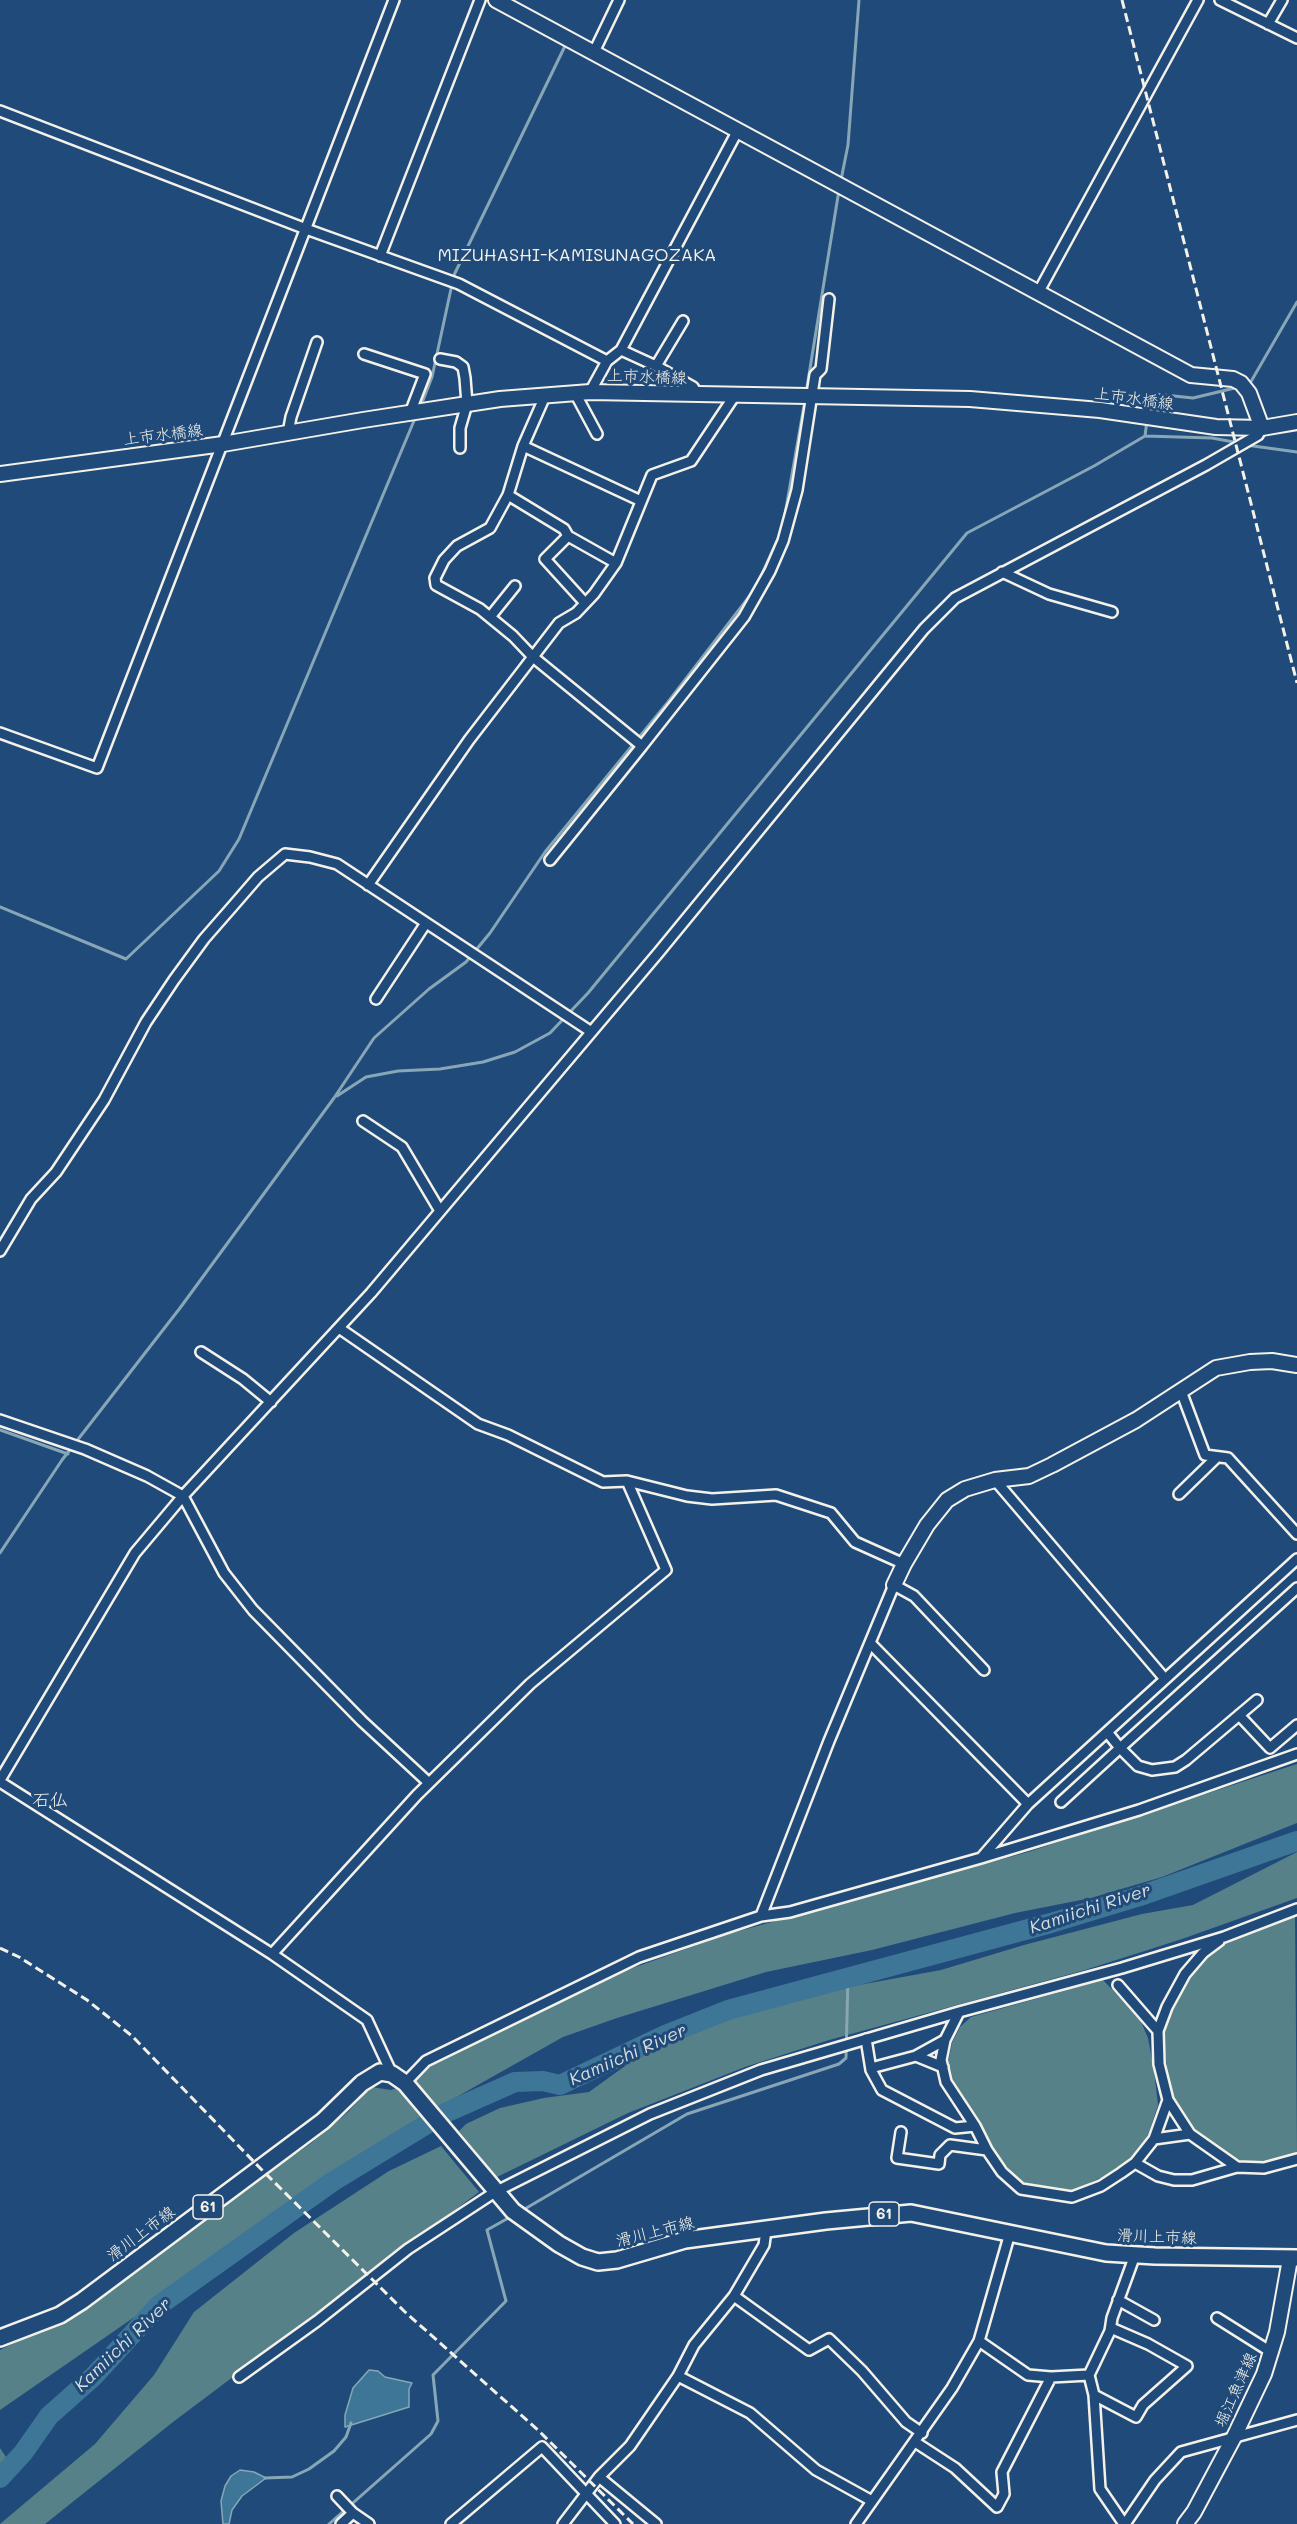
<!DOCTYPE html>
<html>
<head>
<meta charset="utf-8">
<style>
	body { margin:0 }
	canvas { display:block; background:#1f4a7a }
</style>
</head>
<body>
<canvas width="1297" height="2524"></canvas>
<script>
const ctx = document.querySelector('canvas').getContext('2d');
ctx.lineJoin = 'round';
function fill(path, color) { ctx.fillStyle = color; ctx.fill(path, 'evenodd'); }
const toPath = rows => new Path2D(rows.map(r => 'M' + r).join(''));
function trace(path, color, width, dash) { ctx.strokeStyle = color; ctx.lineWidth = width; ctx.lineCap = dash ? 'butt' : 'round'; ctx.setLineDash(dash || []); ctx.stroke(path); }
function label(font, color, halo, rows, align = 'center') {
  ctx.font = font + ' Mali,"Klee One",sans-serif'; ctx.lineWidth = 6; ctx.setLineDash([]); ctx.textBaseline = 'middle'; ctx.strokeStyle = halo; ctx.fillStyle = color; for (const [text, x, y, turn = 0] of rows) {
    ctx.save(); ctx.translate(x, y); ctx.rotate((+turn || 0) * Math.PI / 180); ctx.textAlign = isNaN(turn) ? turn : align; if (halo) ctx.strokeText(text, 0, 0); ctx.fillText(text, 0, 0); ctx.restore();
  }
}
const green = toPath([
	[1297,1764,1297,1823,1162,1877,1091,1898,1015,1913,872,1950,766,1972,617,2018,563,2037,437,2108,0,2410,0,2350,87,2307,198,2221,310,2144,348,2112,371,2087,391,2090,414,2082,435,2060,616,1974,728,1934,1028,1852],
	[1297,1852,1297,1898,1182,1939,1085,1970,829,2040,745,2067,628,2113,497,2177,459,2131,466,2124,500,2108,544,2098,589,2092,625,2066,674,2024,778,2003,826,1991,941,1970,1024,1945,1142,1914,1193,1905],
	[1295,1912,1297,2153,1273,2161,1248,2164,1229,2158,1192,2129,1172,2099,1162,2036,1176,1999,1198,1964,1228,1941],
	[1103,1980,1139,2017,1148,2038,1154,2070,1158,2105,1146,2141,1122,2168,1072,2191,1019,2182,998,2155,979,2123,953,2084,947,2068,952,2043,960,2027,971,2017],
	[441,2146,479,2192,173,2422,45,2524,0,2524,95,2444,154,2375,194,2312,294,2233,389,2171],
	[0,2448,16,2472,0,2487]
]);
const water = toPath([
	[369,2370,378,2371,385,2377,412,2383,409,2389,409,2407,345,2427,345,2415,353,2388,369,2370],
	[240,2470,254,2472,266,2478,242,2496,232,2510,229,2524,223,2524,221,2501,225,2486,231,2476,240,2470]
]);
const stream = toPath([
	[841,180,848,145,859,0],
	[1249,385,1297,302],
	[806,393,839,190],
	[420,408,432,377,454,275,565,46],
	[1148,413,1150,400,1155,394,1193,398,1239,387],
	[1145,436,1147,420],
	[1246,445,1297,452],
	[784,520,805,400],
	[0,907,126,959,219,871,239,839,416,416],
	[337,1096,366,1077,398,1071,440,1069,483,1062,515,1052,550,1033,588,993,967,533,1094,466,1145,436,1212,438,1239,443],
	[0,1430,68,1454],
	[0,1553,62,1460,180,1308,334,1098,374,1038,429,989,466,962,490,933,545,852,668,702,755,589,781,532],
	[523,2210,687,2114,839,2064,846,2058,848,1976],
	[265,2478,292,2477,309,2469,334,2451,346,2437,351,2423],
	[329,2524,431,2434,438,2421,433,2375,506,2301,487,2230,512,2216]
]);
const river = toPath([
	[0,2478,23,2453,49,2416,94,2376,158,2306,332,2182,445,2113,515,2082,543,2081,560,2085,665,2035,728,2010,1051,1923,1140,1896,1297,1841]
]);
const street = toPath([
	[1220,0,1297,38],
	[1268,24,1282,0],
	[594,52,619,0],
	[0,111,306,229,459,284,607,361,590,392],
	[380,256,480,0],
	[1038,293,1198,0],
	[683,321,656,366,693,387,698,395],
	[621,350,738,130],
	[364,354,425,374,410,413],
	[440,359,456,362,463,367,465,378,467,404,460,428,460,448],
	[607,361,621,350,656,366],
	[575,393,597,434],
	[545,396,523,446,641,501],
	[288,433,291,417,317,342],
	[523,446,508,495,564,529,568,536,616,563],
	[508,495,490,528,457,546,444,560,435,578,436,585,480,609,513,636,533,657,642,746,744,617,770,571,783,541,797,490,815,375,821,369,829,299],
	[568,536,545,559,585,603],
	[1002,572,1049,594,1112,612],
	[490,617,515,586],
	[0,733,97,768,394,0],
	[550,860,642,746],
	[368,885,469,740,559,623,576,613,594,594,616,563,652,475,691,461,735,395],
	[376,999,426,923],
	[363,1121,402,1147,440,1211],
	[0,1251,31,1199,56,1172,104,1100,146,1022,174,980,204,939,232,907,258,877,285,854,310,857,337,864,590,1031],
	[339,1328,478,1424,508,1435,603,1482,627,1481,687,1496,712,1499,776,1495,831,1513,855,1542,904,1564],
	[201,1352,243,1379,271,1402],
	[1181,1391,1205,1455,1228,1458,1297,1534],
	[0,1420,85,1449,147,1476,183,1496,224,1573,253,1610,362,1721,429,1783],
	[995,1480,1165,1679],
	[1179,1494,1217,1457],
	[870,1643,1028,1804],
	[1239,1715,1270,1748,1297,1725],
	[1107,1732,1120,1748,1297,1588],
	[0,1780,135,1553,183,1496,371,1293,659,952,924,629,955,598,1206,465,1258,435,1262,428],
	[0,1782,272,1954,367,2020,392,2074],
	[1061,1802,1120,1748,1138,1766,1152,1770,1175,1767,1186,1760,1257,1700],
	[982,1857,1028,1804,1297,1559],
	[761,1916,829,1741,894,1585,914,1596,984,1670],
	[272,1954,417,1795,530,1684,666,1570,627,1481],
	[1118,1985,1158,2031],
	[866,2039,871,2070,882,2090,955,2128,975,2126,946,2082,941,2060,945,2040,959,2012],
	[943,2067,916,2056,945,2040],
	[871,2068,916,2056],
	[405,2083,426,2061,639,1957,761,1916,790,1912,981,1858,1139,1810,1297,1754],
	[1168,2100,1159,2064,1158,2031,1167,2007,1185,1974,1203,1953,1219,1941],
	[901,2132,897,2158,939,2164,940,2155,950,2145,987,2150,975,2126],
	[1190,2134,1237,2167,1264,2168,1297,2159],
	[987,2150,1002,2172,1021,2189,1072,2197,1101,2186,1121,2173,1135,2163,1154,2139,1190,2134,1168,2100,1154,2139],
	[1135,2163,1158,2176,1174,2180,1192,2180,1237,2167],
	[734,2296,809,2350,829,2339,862,2371,906,2422,922,2433],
	[1118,2300,1154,2320],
	[1217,2318,1271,2352],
	[979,2341,1028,2375,1051,2377,1089,2375],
	[678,2376,750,2413,816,2470,872,2501],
	[239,2377,317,2321,408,2249,495,2192,650,2114,761,2070,959,2012,1122,1968,1224,1937,1297,1909],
	[1094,2395,1136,2417,1143,2405,1187,2366,1148,2344,1111,2328],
	[915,2442,955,2468,997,2507,1004,2494,1002,2472,1051,2377],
	[599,2477,656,2524],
	[337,2496,353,2513,369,2524],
	[341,2524,353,2513],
	[451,2524,542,2447,615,2524],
	[563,2524,599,2477,630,2446,678,2376,694,2345,734,2296,764,2245,766,2230],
	[856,2524,952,2388,979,2341,1010,2233],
	[1124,2524,1100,2489,1094,2395,1089,2375,1110,2331,1112,2318,1135,2255],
	[1125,2524,1155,2480,1181,2452,1297,2420]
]);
const secondary = toPath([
	[496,0,1191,375,1233,379,1241,383,1249,393,1262,428],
	[0,474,223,444,363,420,500,399,590,392,970,399,1100,410,1216,427,1262,428,1297,422],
	[894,1585,904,1564,927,1525,947,1500,965,1489,995,1480,1029,1476,1052,1465,1136,1420,1216,1368,1250,1362,1272,1361,1297,1365],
	[1185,2524,1194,2512,1234,2437,1264,2374,1277,2332,1290,2259]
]);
const primary = toPath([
	[0,2338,60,2315,82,2301,323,2121,362,2083,380,2072,392,2074,405,2083,513,2211,559,2244,582,2257,598,2262,617,2260,685,2240,826,2221,911,2213,1106,2253,1155,2256,1297,2258]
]);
const rail = toPath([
	[1122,0,1297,683],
	[0,1948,19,1957,87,2000,132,2036,259,2167,404,2311,539,2431,633,2524]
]);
const shields = [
	[208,2207,30],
	[884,2214,30]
];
const shieldNames = [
	["61",208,2207],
	["61",884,2214]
];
const streetNames = [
	["上市水橋線",647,377,2],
	["上市水橋線",1134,399,8],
	["上市水橋線",163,435,-7],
	["滑川上市線",655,2232,-14],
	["滑川上市線",141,2234,-37],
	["滑川上市線",1157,2237,2],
	["堀江魚津線",1236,2390,-66]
];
const neighbourhoodNames = [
	["MIZUHASHI-KAMISUNAGOZAKA",577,255],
	["石仏",50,1800]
];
const waterNames = [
	["Kamiichi River",1090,1909,-18],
	["Kamiichi River",628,2055,-24],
	["Kamiichi River",123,2345,-44]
];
fill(green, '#578188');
fill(water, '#3e7697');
trace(water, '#87a7b7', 1.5);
trace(stream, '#87a7b7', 3);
trace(river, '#3e7697', 20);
trace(street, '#f4f1e8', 14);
trace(secondary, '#f4f1e8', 18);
trace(primary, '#f4f1e8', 20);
trace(street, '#1f4a7a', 9);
trace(secondary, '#1f4a7a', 14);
trace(primary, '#1f4a7a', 15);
trace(rail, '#f4f1e8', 3, [9, 4.5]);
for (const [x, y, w] of shields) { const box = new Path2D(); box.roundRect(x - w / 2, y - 12, w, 24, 4.5); ctx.fillStyle = '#1f4a7a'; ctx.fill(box); trace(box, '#f4f1e8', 1.5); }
label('bold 15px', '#f4f1e8', null, shieldNames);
label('16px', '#f4f1e8', '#1f4a7a', streetNames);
label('18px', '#f4f1e8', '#1f4a7a', neighbourhoodNames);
label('italic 18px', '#d9dfdc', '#1f4a7a', waterNames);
</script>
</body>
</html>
